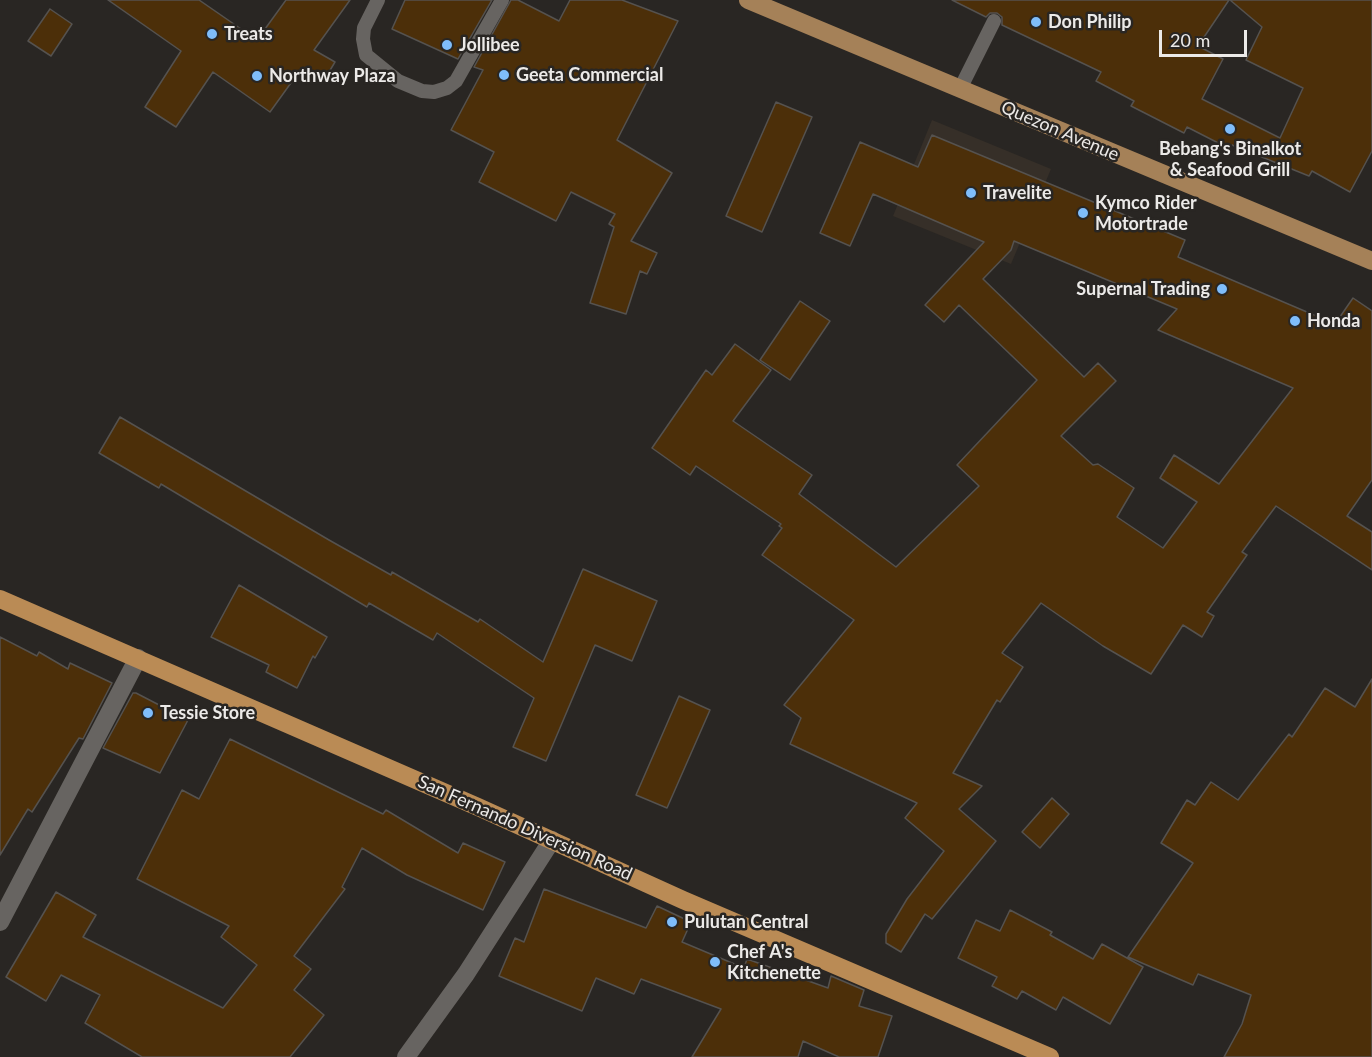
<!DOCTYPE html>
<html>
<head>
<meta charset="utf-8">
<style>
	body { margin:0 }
	#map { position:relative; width:1372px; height:1057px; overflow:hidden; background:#292623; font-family:Lato,sans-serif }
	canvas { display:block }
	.scale { position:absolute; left:1159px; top:30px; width:88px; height:27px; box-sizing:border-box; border:3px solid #eceae8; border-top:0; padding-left:8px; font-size:18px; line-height:21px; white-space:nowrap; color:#eceae8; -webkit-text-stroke:4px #292623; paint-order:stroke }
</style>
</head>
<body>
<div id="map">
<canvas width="1372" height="1057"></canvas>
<div class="scale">20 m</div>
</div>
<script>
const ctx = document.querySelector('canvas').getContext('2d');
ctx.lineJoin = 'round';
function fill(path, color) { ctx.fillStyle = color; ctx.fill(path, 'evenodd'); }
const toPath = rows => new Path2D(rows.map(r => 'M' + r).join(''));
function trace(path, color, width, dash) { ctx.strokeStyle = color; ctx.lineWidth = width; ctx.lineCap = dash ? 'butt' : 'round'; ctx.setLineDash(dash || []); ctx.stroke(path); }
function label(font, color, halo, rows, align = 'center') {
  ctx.font = font + ' Lato,sans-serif'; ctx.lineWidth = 5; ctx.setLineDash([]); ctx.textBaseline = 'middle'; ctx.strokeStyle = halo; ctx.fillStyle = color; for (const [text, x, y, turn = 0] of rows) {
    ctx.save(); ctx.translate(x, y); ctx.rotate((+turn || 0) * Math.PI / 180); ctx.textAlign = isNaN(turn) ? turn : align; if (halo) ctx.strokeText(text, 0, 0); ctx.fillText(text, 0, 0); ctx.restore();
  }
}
const built = toPath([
	[932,120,1051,169,1011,264,893,216]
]);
const building = toPath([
	[108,0,199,0,257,40,286,0,350,0,314,50,335,62,323,82,301,69,270,112,213,72,176,127,145,107,181,51,108,0],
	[405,0,492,0,458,59,392,29,405,0],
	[511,0,518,0,559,21,570,0,622,0,678,21,617,140,672,173,631,241,657,253,647,274,640,271,626,314,590,303,614,227,609,224,615,214,571,192,556,221,479,182,494,152,451,130,483,70,474,67,511,0],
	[952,0,1229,0,1198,46,1223,59,1202,99,1280,138,1303,88,1246,60,1262,27,1230,0,1372,0,1372,151,1350,192,1312,171,1309,176,1232,145,1230,149,1187,127,1184,133,1131,106,1134,101,1096,81,1101,72,1002,25,1002,17,997,13,990,13,986,17,952,0],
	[50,9,72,24,51,56,28,41,50,9],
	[776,102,812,117,762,232,726,216,776,102],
	[932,135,1185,240,1178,257,1335,324,1353,298,1372,311,1372,480,1347,516,1372,532,1372,570,1276,506,1242,552,1247,555,1207,612,1214,616,1202,637,1183,625,1151,674,1103,646,1041,603,1002,653,1023,667,1000,702,997,700,953,773,982,786,959,809,996,841,932,919,925,914,901,952,886,943,886,934,907,899,944,851,905,818,917,803,790,744,801,718,784,705,854,620,762,555,782,528,779,526,781,524,696,466,690,475,652,448,706,370,712,375,735,344,771,370,733,421,812,475,799,494,896,567,979,486,957,465,1037,380,959,305,944,322,925,305,984,242,873,194,850,246,820,233,860,142,918,167,932,135],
	[1014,241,1177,309,1158,330,1293,388,1219,484,1174,455,1160,478,1197,502,1163,548,1117,517,1134,488,1098,464,1093,465,1061,436,1116,381,1098,363,1084,377,983,279,1011,250,1014,241],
	[800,301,830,321,790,380,760,360,800,301],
	[120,417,329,540,391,575,392,572,478,622,480,619,543,662,583,569,657,601,632,661,595,645,546,761,513,747,534,698,437,633,433,640,369,603,367,607,161,484,159,488,99,453,120,417],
	[239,585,327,637,315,658,313,656,297,688,266,672,269,665,211,637,239,585],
	[0,637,37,656,39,652,68,669,70,663,112,683,83,739,79,738,32,812,28,809,0,855,0,637],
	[1372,679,1372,1057,1224,1057,1242,1024,1251,995,1198,974,1193,985,1128,957,1193,863,1161,843,1187,800,1195,805,1211,782,1238,800,1289,734,1292,737,1325,688,1355,707,1372,679],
	[133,693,136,693,188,720,160,773,103,748,133,693],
	[679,696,710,710,667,808,636,795,679,696],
	[230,739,383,814,386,810,458,853,463,843,505,862,483,910,407,875,362,848,342,887,345,889,294,956,311,969,294,990,324,1015,290,1057,142,1057,85,1023,100,995,61,975,46,1001,6,977,56,892,96,915,83,937,223,1008,257,965,221,937,229,926,137,879,182,790,199,799,230,739],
	[1052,798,1069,814,1040,848,1022,832,1052,798],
	[544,889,646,928,657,906,691,922,682,942,744,968,747,959,828,988,831,976,864,990,859,1006,892,1016,878,1057,839,1057,803,1041,798,1057,692,1057,721,1009,641,979,634,994,596,978,582,1011,499,976,515,938,524,942,544,889],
	[1010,910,1052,932,1050,935,1093,959,1102,944,1143,967,1110,1024,1063,997,1056,1010,1022,991,1017,999,992,986,997,977,958,958,976,920,1000,931,1010,910]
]);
const service = toPath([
	[378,0,364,28,363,39,366,55,398,81,422,91,434,92,447,88,456,81,502,0],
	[960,89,994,21]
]);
const minor = toPath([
	[0,922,138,658],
	[406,1057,466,974,552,840]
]);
const primary = toPath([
	[748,0,1372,261]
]);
const trunk = toPath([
	[0,599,478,807,683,900,1050,1057]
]);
const markers = [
	[1036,22,6,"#7fbdfa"],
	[212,34,6,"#7fbdfa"],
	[447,45,6,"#7fbdfa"],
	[504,75,6,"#7fbdfa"],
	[257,76,6,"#7fbdfa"],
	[1230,129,6,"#7fbdfa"],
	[971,193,6,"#7fbdfa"],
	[1083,213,6,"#7fbdfa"],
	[1222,289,6,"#7fbdfa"],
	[1295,321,6,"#7fbdfa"],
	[148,713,6,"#7fbdfa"],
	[672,922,6,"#7fbdfa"],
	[715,962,6,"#7fbdfa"]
];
const poiNames = [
	["Don Philip",1048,22],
	["Treats",224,34],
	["Jollibee",459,45],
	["Geeta Commercial",516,75],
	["Northway Plaza",269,76],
	["Bebang's Binalkot",1230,149,"center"],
	["& Seafood Grill",1230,170,"center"],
	["Travelite",983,193],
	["Kymco Rider",1095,203],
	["Motortrade",1095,224],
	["Supernal Trading",1210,289,"right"],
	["Honda",1307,321],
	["Tessie Store",160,713],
	["Pulutan Central",684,922],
	["Chef A's",727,952],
	["Kitchenette",727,973]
];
const streetNames = [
	["Quezon Avenue",1060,131,23],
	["San Fernando Diversion Road",525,828,24]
];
fill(built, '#362f28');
fill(building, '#4c2f09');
trace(building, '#55524f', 1.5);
trace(service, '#676461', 14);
trace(minor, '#676461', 18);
trace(primary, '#a58158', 18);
trace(trunk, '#ba8b55', 18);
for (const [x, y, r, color] of markers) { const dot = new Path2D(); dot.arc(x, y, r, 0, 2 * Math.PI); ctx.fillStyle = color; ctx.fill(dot); trace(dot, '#292623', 2); }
label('bold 18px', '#eceae8', '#292623', poiNames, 'left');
label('18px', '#eceae8', '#292623', streetNames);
</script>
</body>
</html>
